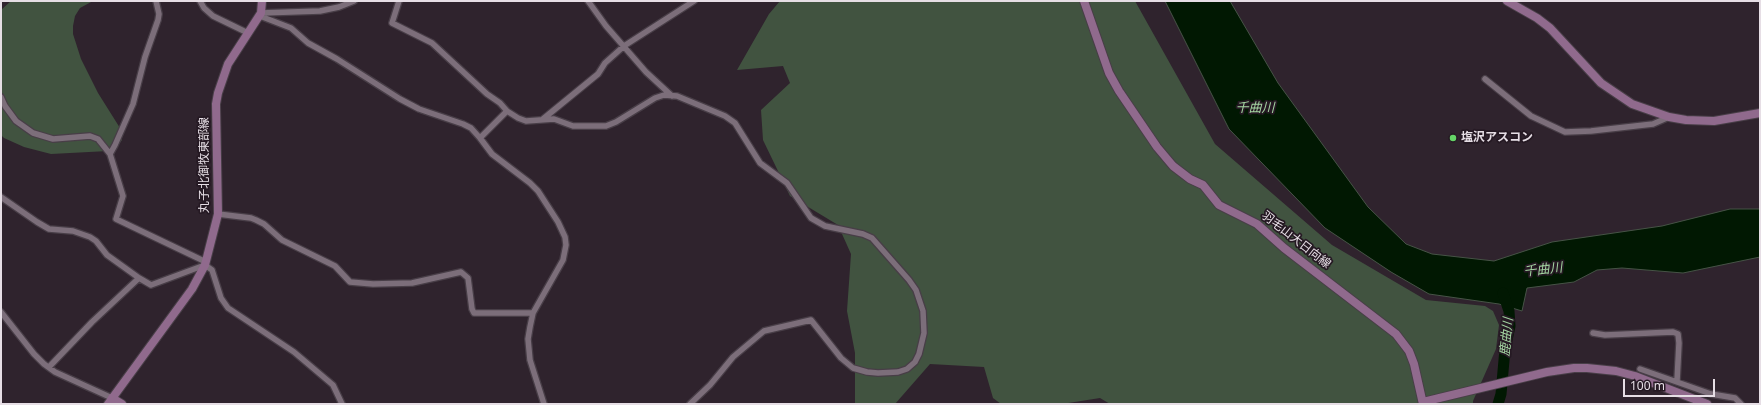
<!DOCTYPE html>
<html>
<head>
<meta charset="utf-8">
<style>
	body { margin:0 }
	#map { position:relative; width:1761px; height:405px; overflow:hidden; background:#2f232d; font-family:"Noto Sans",sans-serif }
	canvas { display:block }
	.frame { position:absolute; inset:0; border:2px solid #e6dee5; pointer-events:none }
	.scale { position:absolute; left:1623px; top:379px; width:92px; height:18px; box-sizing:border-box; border:2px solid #e6dee5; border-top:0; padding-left:5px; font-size:12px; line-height:14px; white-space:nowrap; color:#e6dee5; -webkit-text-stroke:3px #251923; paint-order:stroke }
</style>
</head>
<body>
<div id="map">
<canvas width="1761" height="405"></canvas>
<div class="frame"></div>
<div class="scale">100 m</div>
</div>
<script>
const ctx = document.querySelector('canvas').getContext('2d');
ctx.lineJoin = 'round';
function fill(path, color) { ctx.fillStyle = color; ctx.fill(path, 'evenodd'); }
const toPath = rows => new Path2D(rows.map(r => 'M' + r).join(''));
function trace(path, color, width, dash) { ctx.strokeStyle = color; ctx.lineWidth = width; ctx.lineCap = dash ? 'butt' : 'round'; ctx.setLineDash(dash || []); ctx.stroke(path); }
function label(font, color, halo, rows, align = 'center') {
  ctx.font = font + ' "Noto Sans","Noto Sans JP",sans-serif'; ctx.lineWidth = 3.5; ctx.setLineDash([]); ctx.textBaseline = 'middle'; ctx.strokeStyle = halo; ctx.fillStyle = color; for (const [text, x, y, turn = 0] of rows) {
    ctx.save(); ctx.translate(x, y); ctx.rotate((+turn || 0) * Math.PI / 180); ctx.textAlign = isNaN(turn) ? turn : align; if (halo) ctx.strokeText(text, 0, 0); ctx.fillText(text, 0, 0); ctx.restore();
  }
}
const green = toPath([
	[11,1,93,1,80,8,75,16,73,26,73,34,81,59,98,93,120,128,122,140,117,147,108,151,51,154,24,147,4,138,1,135,1,10],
	[780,1,1135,1,1215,144,1332,245,1426,300,1485,306,1493,311,1499,325,1496,349,1473,401,1473,404,1110,404,1100,398,1062,404,1001,404,993,398,984,367,930,364,895,404,855,404,855,353,847,311,851,254,838,225,790,196,763,140,761,110,790,83,783,66,737,70,769,14]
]);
const water = toPath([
	[1165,1,1230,1,1278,83,1368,207,1406,244,1432,254,1494,261,1552,242,1662,226,1730,209,1760,209,1760,257,1683,273,1622,268,1597,270,1574,282,1527,288,1522,311,1499,304,1429,294,1391,272,1325,228,1229,129,1165,1]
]);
const river = toPath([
	[1498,404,1501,394,1505,349,1510,326,1509,311,1503,293]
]);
const street = toPath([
	[156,1,159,14,158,20,145,57,133,104,115,145,110,154,123,196,116,219,206,262],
	[200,1,204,8,213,16,248,33],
	[399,1,392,23,432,43,487,94,500,103,507,111,518,118,526,121,554,119,573,126,606,126,616,122,655,98,664,95,677,96,725,116,735,123,760,163,787,183,811,218,825,226,863,234,872,238,909,280,916,290,923,311,924,333,919,354,915,362,907,369,898,372,878,373,867,372,853,368,841,358,811,320,764,331,733,357,710,385,690,404],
	[588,1,606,26,646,72,672,96],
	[261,13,320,11,339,7,354,1],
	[260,16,291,28,308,43,337,59,400,99,419,109,463,124,471,128,480,138,492,154,530,183,538,191,558,222,565,237,566,245,563,260,533,313,530,327,528,339,530,360,544,404],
	[1485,79,1531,116,1565,132,1591,131,1653,124,1669,117],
	[1,97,5,106,16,121,33,133,53,139,90,136,98,139,110,154],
	[543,119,598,74,605,63,624,46,694,1],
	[480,138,507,111],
	[1,197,37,222,49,229,73,231,90,237,96,241,107,255,139,278],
	[218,214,251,218,256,220,264,224,282,240,335,266,350,282,373,284,412,283,461,272,468,278,472,309,474,313,533,313],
	[1,312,34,354,44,364,55,372,112,398],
	[1593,333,1605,335,1673,332,1678,334,1679,343,1677,381],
	[49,367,92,322,139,278,151,285,205,265,212,270,221,298,228,308,294,352,333,385,342,404],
	[1640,369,1711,394,1735,398,1741,404]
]);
const secondary = toPath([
	[1084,1,1109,73,1119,91,1157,147,1173,166,1190,179,1203,185,1219,205,1257,224,1284,248,1396,334,1409,351,1414,364,1423,404],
	[1507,1,1537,18,1550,28,1601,83,1632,104,1669,117,1686,120,1714,121,1760,113],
	[112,398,122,404],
	[1423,402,1547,372,1574,368,1587,368,1616,371,1635,376,1707,404],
	[108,404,192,289,205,265,218,214,216,104,218,93,228,64,261,13,262,1]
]);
const markers = [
	[1453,138,4,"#65d467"]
];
const poiNames = [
	["塩沢アスコン",1461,138]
];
const streetNames = [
	["丸子北御牧東部線",205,165,-90],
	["羽毛山大日向線",1296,240,38]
];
const waterNames = [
	["千曲川",1255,108],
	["千曲川",1543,270,-7],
	["鹿曲川",1507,337,-84]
];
fill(green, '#415340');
fill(water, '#011802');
trace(water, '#465346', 1);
trace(river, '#011802', 11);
trace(street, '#483e47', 8);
trace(secondary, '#483e47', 10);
trace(street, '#7c6e7a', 5.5);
trace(secondary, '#906a8d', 8);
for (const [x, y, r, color] of markers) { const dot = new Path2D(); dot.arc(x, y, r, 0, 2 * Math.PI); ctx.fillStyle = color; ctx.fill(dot); trace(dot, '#251923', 1.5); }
label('bold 12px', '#e6dee5', '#251923', poiNames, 'left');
label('12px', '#e6dee5', '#251923', streetNames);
label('italic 13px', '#a3d4a1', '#251923', waterNames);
</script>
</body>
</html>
